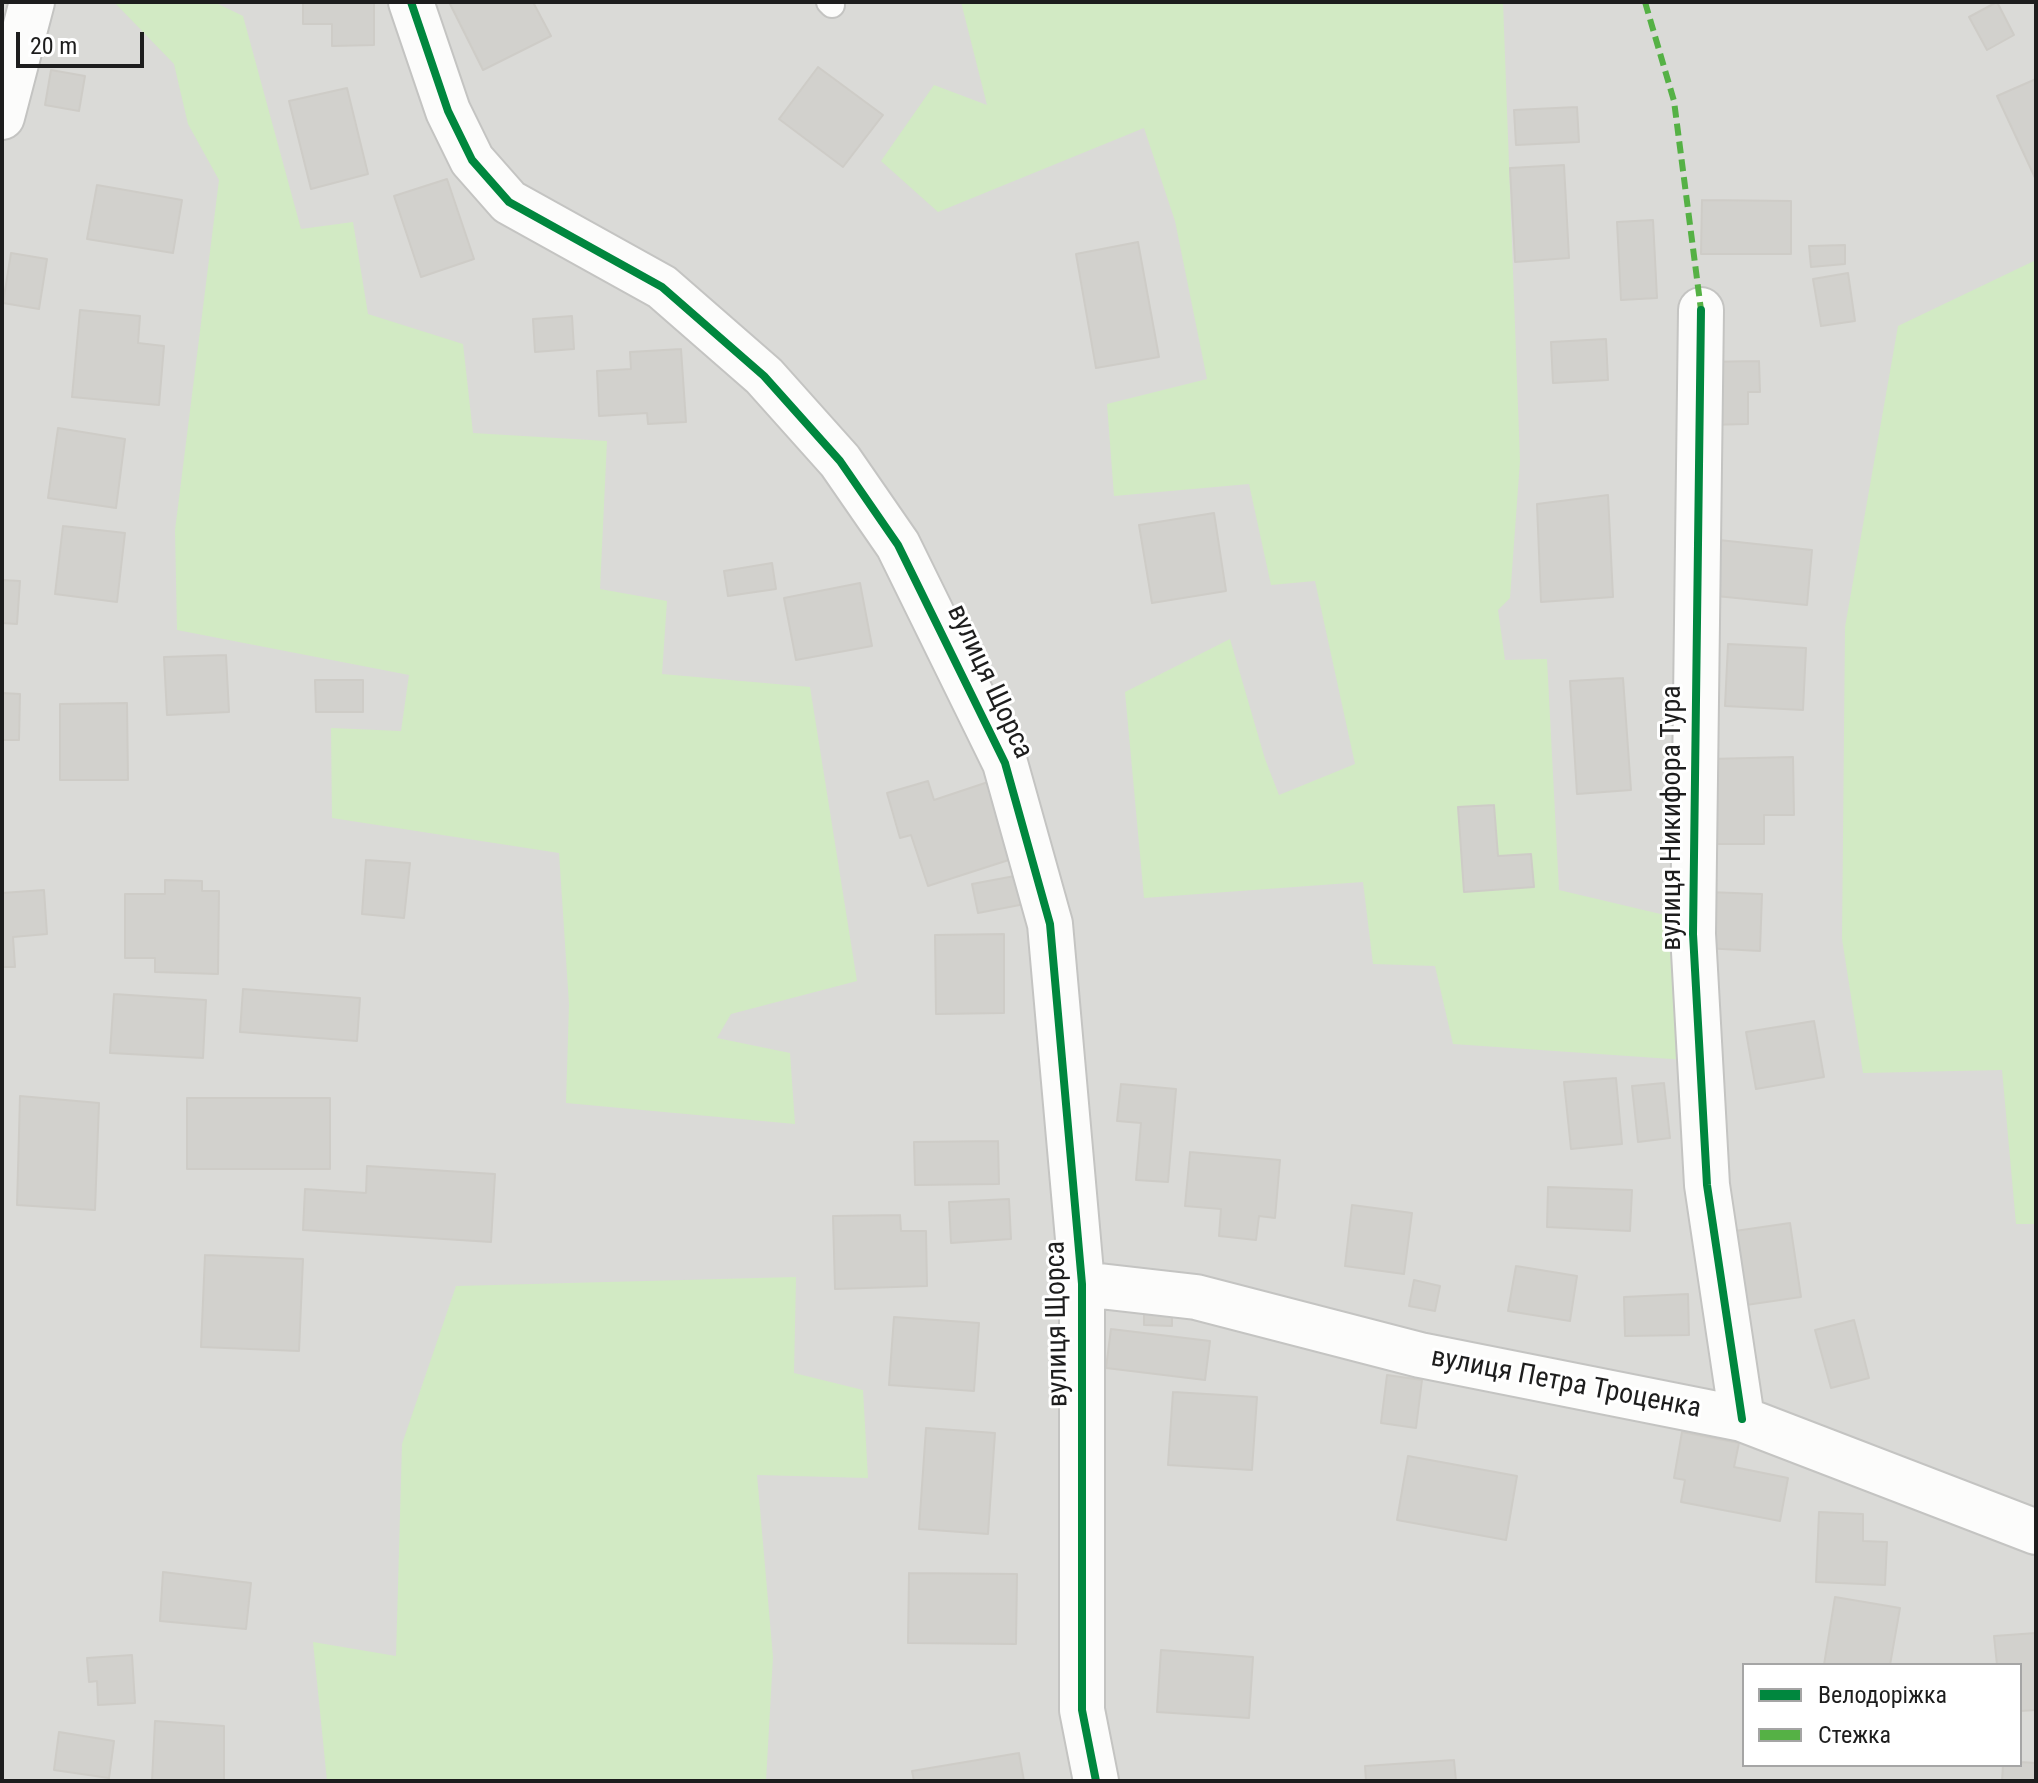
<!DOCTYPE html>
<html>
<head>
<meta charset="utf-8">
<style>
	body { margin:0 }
	#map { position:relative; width:2038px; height:1783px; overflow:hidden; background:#ebebe6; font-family:"Roboto Condensed",sans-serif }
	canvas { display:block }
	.frame { position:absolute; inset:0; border:4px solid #1d1d1d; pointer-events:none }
	.legend { position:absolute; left:1742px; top:1663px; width:280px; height:104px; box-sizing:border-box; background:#fff; border:2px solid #a5a5a5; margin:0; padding:10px 14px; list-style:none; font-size:24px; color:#1d1d1d }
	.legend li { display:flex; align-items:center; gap:16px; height:40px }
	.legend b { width:40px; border:2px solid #a5a5a5 }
	.scale { position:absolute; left:16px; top:32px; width:128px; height:36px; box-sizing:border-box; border:4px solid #1d1d1d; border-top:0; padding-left:10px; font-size:24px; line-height:28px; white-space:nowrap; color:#1d1d1d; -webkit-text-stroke:6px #fff; paint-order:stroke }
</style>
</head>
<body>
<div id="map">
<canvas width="2038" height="1783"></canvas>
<div class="frame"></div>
<ul class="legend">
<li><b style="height:10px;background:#00873e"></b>Велодоріжка</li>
<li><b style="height:10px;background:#55b145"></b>Стежка</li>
</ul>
<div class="scale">20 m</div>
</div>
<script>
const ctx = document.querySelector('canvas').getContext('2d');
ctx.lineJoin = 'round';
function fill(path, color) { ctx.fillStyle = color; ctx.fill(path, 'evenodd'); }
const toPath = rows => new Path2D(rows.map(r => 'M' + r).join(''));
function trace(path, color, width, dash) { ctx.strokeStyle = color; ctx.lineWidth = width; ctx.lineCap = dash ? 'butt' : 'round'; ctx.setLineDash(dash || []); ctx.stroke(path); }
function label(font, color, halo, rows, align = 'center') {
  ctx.font = font + ' "Roboto Condensed",sans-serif'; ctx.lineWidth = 6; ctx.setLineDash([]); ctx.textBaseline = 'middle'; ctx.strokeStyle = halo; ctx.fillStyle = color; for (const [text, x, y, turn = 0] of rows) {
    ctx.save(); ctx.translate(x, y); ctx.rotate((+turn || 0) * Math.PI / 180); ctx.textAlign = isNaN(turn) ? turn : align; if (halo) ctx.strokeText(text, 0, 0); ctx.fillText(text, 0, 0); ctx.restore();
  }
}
const residential = toPath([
	[2,2,2036,2,2036,1781,2,1781],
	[1744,1665,2020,1665,2020,1765,1744,1765]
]);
const grass = toPath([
	[114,2,214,2,243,16,301,229,353,222,368,314,463,344,473,433,607,441,600,589,667,601,662,674,810,687,857,981,731,1014,717,1038,790,1053,795,1124,566,1103,569,1004,559,853,332,818,331,728,401,731,409,675,177,630,175,530,219,180,188,124,174,64],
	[961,2,1503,2,1520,461,1510,598,1498,610,1505,660,1547,659,1559,890,1669,916,1686,1060,1453,1044,1435,966,1373,964,1363,882,1144,898,1125,692,1230,639,1265,759,1279,795,1355,764,1315,581,1271,585,1249,484,1114,496,1107,404,1207,379,1175,221,1144,128,938,212,881,161,934,85,987,105],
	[2036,260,2036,1224,2016,1224,2002,1070,1863,1073,1842,939,1845,627,1898,326],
	[796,1277,794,1373,863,1390,868,1478,757,1475,773,1657,766,1781,327,1781,313,1642,396,1656,402,1444,456,1286]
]);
const building = toPath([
	[303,2,374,2,374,45,332,46,332,24,303,24,303,2],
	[449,2,533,2,551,36,483,70,449,2],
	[1997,2,2014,35,1987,50,1969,17,1997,2],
	[818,67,883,115,843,167,779,119,818,67],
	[51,70,85,76,79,111,45,105,51,70],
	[2036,79,2036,180,1997,96,2036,79],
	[347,88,368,174,311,189,289,101,347,88],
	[1577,107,1579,142,1516,145,1514,110,1577,107],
	[1564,165,1569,258,1515,262,1510,168,1564,165],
	[447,179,474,259,421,277,394,196,447,179],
	[97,185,182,200,173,253,87,239,97,185],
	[1702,200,1791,201,1791,254,1701,254,1702,200],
	[1653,220,1657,298,1621,300,1617,222,1653,220],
	[1138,242,1159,357,1096,368,1076,254,1138,242],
	[1845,245,1845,264,1811,267,1809,246,1845,245],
	[11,253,47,259,39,309,3,303,11,253],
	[1848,273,1855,321,1821,326,1813,279,1848,273],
	[80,310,140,316,138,343,164,346,159,405,72,397,80,310],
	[572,316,574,349,535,352,533,319,572,316],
	[1606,339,1608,380,1553,383,1551,342,1606,339],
	[681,349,686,422,648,424,647,413,599,416,597,371,631,369,630,352,681,349],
	[1759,361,1760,392,1748,392,1748,424,1705,425,1704,362,1759,361],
	[58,428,125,439,116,508,48,498,58,428],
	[1608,495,1613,597,1541,602,1537,504,1608,495],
	[1214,513,1226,591,1152,603,1139,525,1214,513],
	[63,526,125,533,117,602,55,594,63,526],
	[1719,540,1812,550,1807,605,1716,596,1719,540],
	[772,563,776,589,728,596,724,571,772,563],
	[2,580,20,581,17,624,2,623,2,580],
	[860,583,872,646,796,660,784,598,860,583],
	[1728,644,1806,648,1803,710,1725,706,1728,644],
	[226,655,229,712,167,715,164,657,226,655],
	[1623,678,1631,790,1577,794,1570,681,1623,678],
	[315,680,363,680,363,712,316,712,315,680],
	[2,693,20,694,19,740,2,740,2,693],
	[127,703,128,780,60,780,60,704,127,703],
	[1793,757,1794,815,1764,815,1764,844,1704,844,1709,759,1793,757],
	[928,781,934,800,991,781,1015,858,928,886,911,835,900,838,887,793,928,781],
	[1494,805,1498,856,1531,854,1534,887,1464,892,1458,807,1494,805],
	[366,860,410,863,404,918,362,914,366,860],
	[1020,875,1025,904,978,913,972,884,1020,875],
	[165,880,202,881,202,891,219,891,218,974,155,972,155,958,125,958,125,894,165,894,165,880],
	[44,890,47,934,13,937,15,967,2,967,2,893,44,890],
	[1707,892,1762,894,1760,951,1704,948,1707,892],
	[1004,934,1004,1013,936,1014,935,935,1004,934],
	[243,989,360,998,357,1041,240,1032,243,989],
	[114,994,206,1000,203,1058,110,1053,114,994],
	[1814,1021,1824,1077,1756,1089,1746,1032,1814,1021],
	[1616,1078,1622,1144,1571,1149,1564,1082,1616,1078],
	[1664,1083,1670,1138,1638,1142,1632,1086,1664,1083],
	[1121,1084,1176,1089,1168,1182,1136,1180,1141,1123,1117,1121,1121,1084],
	[20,1096,99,1103,95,1210,17,1205,20,1096],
	[187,1098,330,1098,330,1169,187,1169,187,1098],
	[998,1141,999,1184,915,1185,914,1142,998,1141],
	[1190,1152,1280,1160,1275,1218,1259,1216,1256,1240,1219,1236,1221,1209,1185,1206,1190,1152],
	[367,1166,495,1174,491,1242,303,1230,305,1189,366,1193,367,1166],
	[1548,1187,1632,1190,1630,1231,1547,1227,1548,1187],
	[1009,1199,1011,1239,951,1243,949,1202,1009,1199],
	[1352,1205,1412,1213,1404,1274,1345,1266,1352,1205],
	[900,1215,901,1231,926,1231,927,1286,835,1289,833,1216,900,1215],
	[1790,1223,1801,1297,1746,1305,1735,1231,1790,1223],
	[205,1255,303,1259,299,1351,201,1347,205,1255],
	[1516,1266,1577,1276,1570,1321,1508,1311,1516,1266],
	[1414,1280,1440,1286,1435,1311,1409,1306,1414,1280],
	[1688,1294,1689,1335,1625,1336,1624,1297,1688,1294],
	[1144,1303,1172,1304,1172,1326,1144,1325,1144,1303],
	[894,1317,979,1323,974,1391,889,1385,894,1317],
	[1854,1320,1869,1378,1831,1388,1815,1330,1854,1320],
	[1111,1329,1210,1341,1205,1380,1106,1368,1111,1329],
	[1387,1375,1422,1380,1416,1428,1381,1423,1387,1375],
	[1173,1392,1257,1397,1252,1470,1168,1465,1173,1392],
	[926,1428,995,1433,988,1534,919,1529,926,1428],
	[1682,1432,1739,1443,1734,1467,1788,1478,1780,1521,1681,1502,1685,1480,1674,1478,1682,1432],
	[1408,1456,1517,1476,1506,1540,1397,1520,1408,1456],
	[1819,1512,1863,1514,1863,1541,1887,1542,1885,1585,1816,1582,1819,1512],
	[163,1572,251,1583,246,1629,160,1621,163,1572],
	[909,1573,1017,1574,1016,1644,908,1643,909,1573],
	[1835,1597,1900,1608,1890,1665,1824,1665,1835,1597],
	[2036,1633,2036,1710,2020,1711,2020,1665,1997,1665,1994,1636,2036,1633],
	[1161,1650,1253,1657,1249,1718,1157,1712,1161,1650],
	[132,1655,135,1703,98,1705,97,1681,89,1682,87,1658,132,1655],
	[155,1721,224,1726,224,1781,152,1781,155,1721],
	[59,1732,114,1741,109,1778,54,1770,59,1732],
	[1019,1753,1024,1781,914,1781,912,1771,1019,1753],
	[1454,1760,1456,1781,1366,1781,1365,1766,1454,1760],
	[2020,1762,2036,1763,2036,1781,2002,1781,2003,1765,2020,1762]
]);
const lane = toPath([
	[829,2,832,5]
]);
const street = toPath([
	[411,2,448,111,472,160,509,202,662,287,764,376,840,461,898,545,1005,763,1050,924,1082,1284,1082,1710,1096,1781],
	[2,117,32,2],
	[1701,310,1693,934,1707,1185,1742,1419],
	[1082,1284,1196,1297,1420,1355,1742,1419,2036,1532]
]);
const quiet = toPath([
	[1645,2,1674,101,1701,310]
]);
const cycleway = toPath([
	[411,2,448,111,472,160,509,202,662,287,764,376,840,461,898,545,1005,763,1050,924,1082,1284,1082,1710,1096,1781],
	[1701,310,1693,934,1707,1185,1742,1419]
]);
const streetNames = [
	["вулиця Щорса",989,682,65],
	["вулиця Никифора Тура",1673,818,-90],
	["вулиця Щорса",1058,1324,-91],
	["вулиця Петра Троценка",1566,1384,11]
];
fill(residential, '#dadad7');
fill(grass, '#d2eac4');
fill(building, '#d2d1cd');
trace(building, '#ceccc7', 2);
trace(lane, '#c4c4c2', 28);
trace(street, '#c4c4c2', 48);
trace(lane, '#fcfcfb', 24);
trace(street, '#fcfcfb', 44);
trace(quiet, '#55b145', 6, [12, 6]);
trace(cycleway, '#00873e', 8);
label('28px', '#1d1d1d', '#fff', streetNames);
</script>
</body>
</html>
